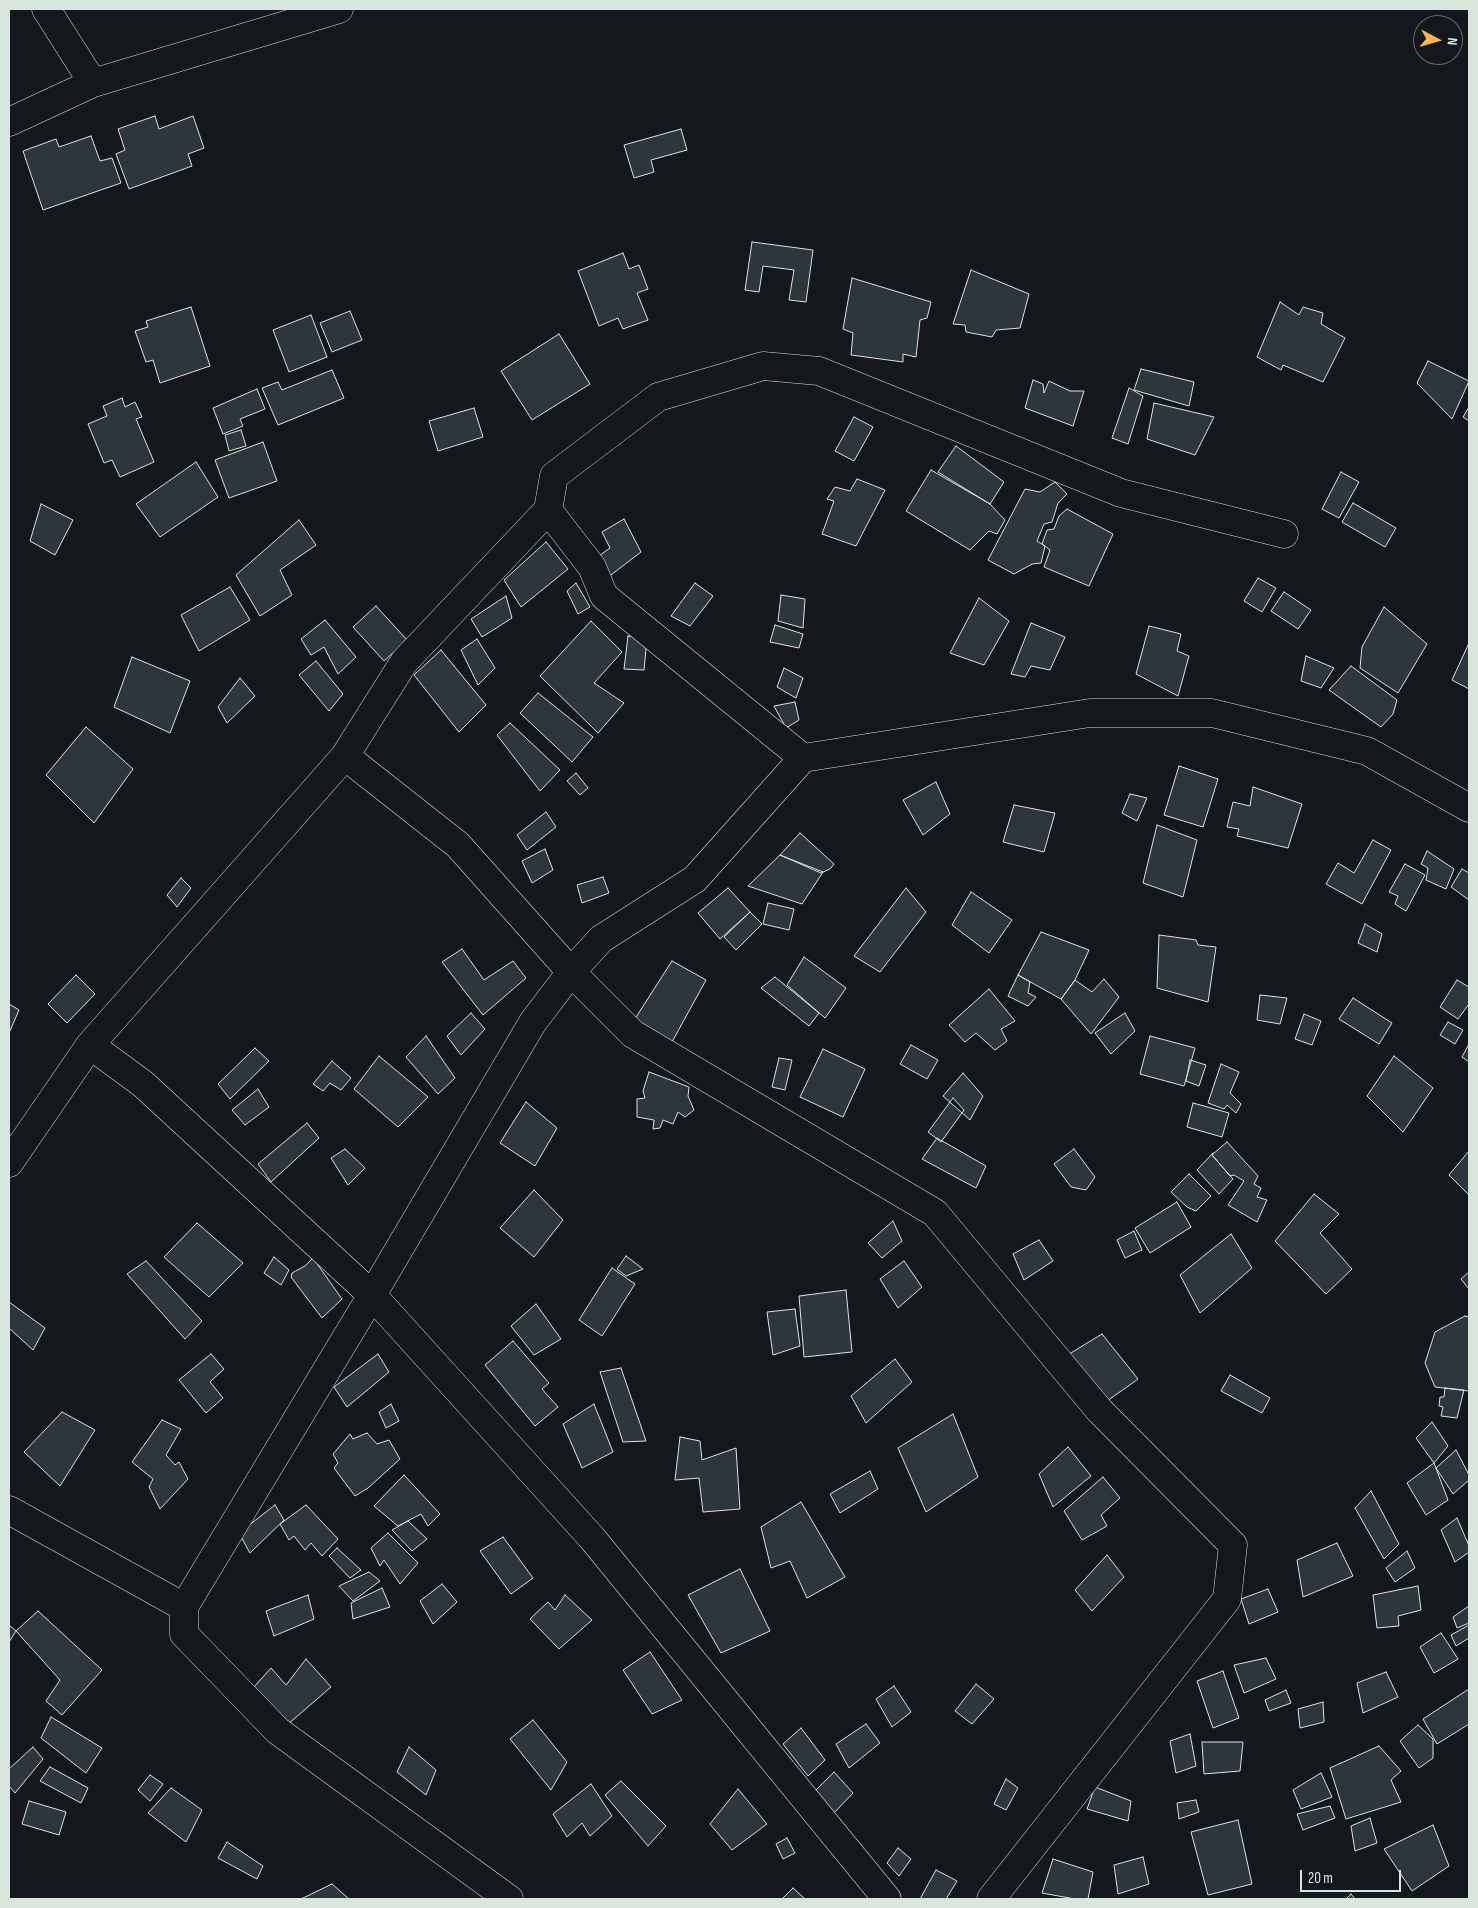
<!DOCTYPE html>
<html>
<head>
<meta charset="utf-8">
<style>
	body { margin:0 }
	#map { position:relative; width:1478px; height:1908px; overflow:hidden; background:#14181c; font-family:"Sofia Sans Condensed",sans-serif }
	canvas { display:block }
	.frame { position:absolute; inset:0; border:10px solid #d8e6dc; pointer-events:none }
	.north { position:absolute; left:1413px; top:15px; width:50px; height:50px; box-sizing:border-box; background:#14181c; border:1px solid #626a69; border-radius:50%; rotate:96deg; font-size:14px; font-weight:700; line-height:20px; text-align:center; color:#d8e6dc }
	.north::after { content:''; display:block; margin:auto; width:18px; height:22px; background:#ffb74d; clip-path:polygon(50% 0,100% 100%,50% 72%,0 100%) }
	.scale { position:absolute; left:1300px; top:1870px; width:101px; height:22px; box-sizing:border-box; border:2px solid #d8e6dc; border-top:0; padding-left:6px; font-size:15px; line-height:18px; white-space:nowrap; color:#d8e6dc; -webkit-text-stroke:4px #14181c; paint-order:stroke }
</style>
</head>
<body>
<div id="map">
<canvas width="1478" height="1908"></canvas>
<div class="frame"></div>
<div class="north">N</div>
<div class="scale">20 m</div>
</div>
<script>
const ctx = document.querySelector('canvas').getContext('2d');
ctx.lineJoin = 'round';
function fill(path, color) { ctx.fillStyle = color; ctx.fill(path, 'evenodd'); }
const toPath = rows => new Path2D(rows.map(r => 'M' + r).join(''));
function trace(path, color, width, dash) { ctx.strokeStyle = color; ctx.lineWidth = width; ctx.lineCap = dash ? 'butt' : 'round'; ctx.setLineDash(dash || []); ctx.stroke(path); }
const building = toPath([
	[155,116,159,129,193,116,204,148,188,154,192,166,129,189,116,154,125,150,118,129,155,116],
	[681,129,687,150,651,160,654,172,634,178,624,145,681,129],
	[91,136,100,161,112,158,121,183,43,210,23,151,56,139,59,147,91,136],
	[752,242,813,250,806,302,789,300,794,270,763,266,759,292,745,290,752,242],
	[623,253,629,269,639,265,648,289,637,293,648,320,623,329,618,318,599,326,578,271,623,253],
	[971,270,1029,294,1020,328,996,330,992,337,966,332,965,325,953,324,971,270],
	[852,278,931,302,927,318,920,320,916,357,903,354,903,362,851,355,853,333,843,329,852,278],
	[1280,302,1299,315,1303,307,1323,313,1321,324,1345,338,1323,382,1283,365,1281,370,1257,357,1280,302],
	[191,307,210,366,160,383,153,360,146,362,135,331,148,327,146,321,191,307],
	[350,311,362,340,332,352,320,323,350,311],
	[311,315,327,357,289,372,273,330,311,315],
	[559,334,590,384,532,420,501,371,559,334],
	[1428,361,1469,381,1452,419,1417,383,1428,361],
	[1141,369,1194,382,1189,406,1134,390,1141,369],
	[332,370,344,398,278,425,262,388,278,382,282,390,332,370],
	[1033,380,1043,384,1044,393,1049,381,1070,391,1084,391,1073,426,1025,408,1033,380],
	[1129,388,1143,396,1128,444,1112,438,1129,388],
	[257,389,265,409,240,419,243,426,223,434,213,408,257,389],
	[122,398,125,407,135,402,142,417,136,419,154,462,120,477,112,460,104,463,88,424,107,416,103,406,122,398],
	[1154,403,1214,417,1195,455,1147,439,1154,403],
	[1469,407,1469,421,1463,417,1469,407],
	[474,408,483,437,438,451,429,421,474,408],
	[854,417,873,427,854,461,835,451,854,417],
	[241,430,246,446,229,451,225,435,241,430],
	[263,442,277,481,229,498,215,460,263,442],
	[956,446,1004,482,990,504,938,472,956,446],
	[196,462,218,497,160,537,136,504,196,462],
	[931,470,990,504,1005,520,997,534,989,531,970,550,906,511,931,470],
	[1341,472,1359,482,1339,518,1322,509,1341,472],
	[857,479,885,490,856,546,822,534,834,501,827,499,835,487,850,491,857,479],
	[1055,482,1067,494,1058,503,1052,522,1044,524,1037,541,1045,546,1041,563,1032,564,1014,574,988,560,1025,489,1040,492,1055,482],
	[1353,503,1396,528,1385,547,1342,522,1353,503],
	[41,504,73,520,55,555,30,541,41,504],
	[1067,509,1113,534,1089,586,1044,567,1050,550,1042,544,1047,530,1054,529,1059,516,1067,509],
	[624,519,641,552,607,578,593,560,610,548,602,532,624,519],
	[299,520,316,545,280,570,292,595,260,616,236,575,299,520],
	[546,542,568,569,521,607,504,580,546,542],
	[1258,578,1276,588,1262,612,1244,601,1258,578],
	[576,583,590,607,578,614,567,591,576,583],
	[695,583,713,596,690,626,671,616,695,583],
	[230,587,250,620,199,651,181,615,230,587],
	[1284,592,1311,610,1298,629,1271,611,1284,592],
	[781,595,805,599,803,628,778,621,781,595],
	[506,596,512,618,482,637,471,619,506,596],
	[979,598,1009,621,984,665,950,653,979,598],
	[376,606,407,640,384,661,353,627,376,606],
	[1384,607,1427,644,1398,693,1360,668,1362,647,1384,607],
	[325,620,356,657,338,674,324,647,311,655,301,639,325,620],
	[591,621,622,652,594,683,624,703,598,733,540,676,591,621],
	[1031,623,1065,637,1050,670,1031,666,1025,677,1011,674,1031,623],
	[775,625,803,634,799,648,770,642,775,625],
	[1149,626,1181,634,1177,651,1189,656,1178,696,1136,674,1149,626],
	[628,636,647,638,644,670,624,669,628,636],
	[477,639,495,668,478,685,461,650,477,639],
	[1469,643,1469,689,1452,680,1469,643],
	[441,650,486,705,459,732,414,675,441,650],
	[1306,656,1334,668,1321,688,1301,681,1306,656],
	[132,657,190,681,170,733,114,707,132,657],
	[316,661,343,694,329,711,299,675,316,661],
	[1351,666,1397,700,1393,714,1381,727,1329,690,1351,666],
	[784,668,803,678,796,698,777,687,784,668],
	[240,678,255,696,227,723,218,707,240,678],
	[538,693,593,737,572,762,520,713,538,693],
	[795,702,799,720,786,728,774,706,795,702],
	[510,723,560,770,540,791,497,735,510,723],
	[86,727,133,769,94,823,46,775,86,727],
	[1179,766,1218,779,1203,827,1164,815,1179,766],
	[576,773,588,788,580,795,567,781,576,773],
	[936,782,950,814,923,835,903,800,936,782],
	[1253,787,1302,804,1288,848,1237,836,1239,829,1227,827,1233,802,1250,806,1253,787],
	[1130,794,1147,798,1137,821,1122,813,1130,794],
	[1014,805,1055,813,1044,852,1003,842,1014,805],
	[546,812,556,827,527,850,517,835,546,812],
	[1157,825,1197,840,1183,897,1143,883,1157,825],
	[800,833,834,864,830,869,821,873,780,855,800,833],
	[1373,840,1391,850,1362,904,1326,884,1338,863,1354,873,1373,840],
	[545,849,553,870,532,883,522,861,545,849],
	[1427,851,1454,869,1446,889,1426,880,1428,868,1421,864,1427,851],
	[780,855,823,872,802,904,748,886,780,855],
	[1405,864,1425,875,1406,911,1395,904,1398,896,1389,892,1405,864],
	[1462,869,1469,873,1469,900,1451,887,1462,869],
	[603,877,609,893,582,903,577,885,603,877],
	[181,878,191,888,177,907,167,895,181,878],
	[728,888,750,912,720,939,698,913,728,888],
	[906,888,926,912,880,972,854,956,906,888],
	[971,892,1012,920,989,953,952,925,971,892],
	[768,903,794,909,789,930,763,924,768,903],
	[750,912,762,924,736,950,724,937,750,912],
	[1365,924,1382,934,1377,952,1358,943,1365,924],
	[1041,932,1089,950,1075,980,1061,999,1018,975,1041,932],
	[1159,935,1196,940,1198,945,1216,947,1208,1002,1157,988,1159,935],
	[462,949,484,980,513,961,526,978,483,1015,442,962,462,949],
	[804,957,846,988,825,1018,787,985,804,957],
	[672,961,706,980,672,1042,631,1025,672,961],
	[76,975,95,994,67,1023,48,1004,76,975],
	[1018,975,1030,982,1028,993,1036,997,1028,1006,1008,996,1018,975],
	[775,977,819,1013,809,1026,761,988,775,977],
	[1104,979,1119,997,1091,1034,1061,999,1075,980,1092,992,1104,979],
	[1457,980,1469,987,1469,1004,1458,1019,1440,1007,1457,980],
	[989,989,1015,1021,1001,1029,1007,1041,995,1050,976,1033,965,1042,949,1025,989,989],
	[1260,995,1287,998,1280,1024,1257,1020,1260,995],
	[1353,998,1392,1023,1379,1044,1339,1019,1353,998],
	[9,1004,19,1010,9,1033,9,1004],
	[471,1013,485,1029,461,1055,447,1036,471,1013],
	[1125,1013,1135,1031,1111,1054,1095,1033,1125,1013],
	[1304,1014,1321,1021,1312,1045,1295,1039,1304,1014],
	[1448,1022,1463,1030,1455,1044,1440,1035,1448,1022],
	[426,1036,455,1078,438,1094,406,1057,426,1036],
	[1150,1036,1195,1048,1184,1086,1140,1074,1150,1036],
	[1469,1044,1469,1062,1462,1057,1469,1044],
	[911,1045,938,1060,927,1079,900,1064,911,1045],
	[255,1048,269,1061,230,1099,218,1084,255,1048],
	[823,1049,865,1069,843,1117,800,1097,823,1049],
	[379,1056,428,1097,398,1127,354,1089,379,1056],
	[1394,1056,1433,1088,1403,1132,1367,1096,1394,1056],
	[779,1058,792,1060,785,1090,772,1087,779,1058],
	[1190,1060,1206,1065,1199,1086,1186,1081,1190,1060],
	[332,1061,351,1078,341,1090,330,1083,323,1091,313,1084,332,1061],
	[1221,1064,1239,1072,1230,1093,1241,1104,1236,1113,1227,1105,1224,1109,1208,1103,1221,1064],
	[649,1072,689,1087,688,1096,694,1110,685,1117,678,1112,673,1124,663,1120,660,1128,653,1129,654,1120,637,1117,637,1099,645,1098,643,1091,649,1072],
	[963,1073,983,1096,970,1120,943,1096,963,1073],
	[258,1089,269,1107,245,1125,232,1110,258,1089],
	[953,1098,964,1110,941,1142,928,1132,953,1098],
	[526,1102,557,1128,535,1166,500,1143,526,1102],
	[1193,1103,1229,1113,1222,1137,1187,1127,1193,1103],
	[307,1123,319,1138,271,1182,258,1164,307,1123],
	[937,1138,986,1166,976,1188,922,1159,937,1138],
	[1227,1142,1258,1176,1254,1184,1261,1188,1257,1197,1267,1200,1257,1222,1228,1205,1244,1181,1234,1175,1230,1176,1212,1155,1227,1142],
	[345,1149,365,1168,348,1185,331,1158,345,1149],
	[1074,1149,1095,1177,1086,1190,1071,1187,1054,1164,1074,1149],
	[1469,1151,1469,1195,1449,1175,1469,1151],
	[1213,1153,1212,1155,1233,1179,1219,1194,1197,1170,1213,1153],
	[1189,1174,1211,1196,1196,1211,1187,1207,1171,1192,1189,1174],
	[534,1190,563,1220,534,1257,500,1228,534,1190],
	[1314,1194,1339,1214,1320,1233,1352,1269,1326,1294,1275,1241,1314,1194],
	[1177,1202,1191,1227,1150,1253,1135,1228,1177,1202],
	[893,1221,902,1241,882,1258,868,1243,893,1221],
	[197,1223,243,1263,209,1297,164,1257,197,1223],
	[1134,1231,1142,1250,1125,1258,1117,1240,1134,1231],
	[1231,1234,1252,1268,1200,1313,1180,1275,1231,1234],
	[1039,1240,1053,1261,1024,1280,1013,1254,1039,1240],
	[626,1256,643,1269,626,1276,617,1269,626,1256],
	[274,1257,289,1270,281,1285,264,1273,274,1257],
	[313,1258,342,1299,322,1318,291,1277,292,1273,305,1266,313,1258],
	[146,1261,202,1321,185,1339,127,1274,146,1261],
	[904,1261,922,1287,898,1308,880,1279,904,1261],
	[612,1268,635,1284,602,1336,579,1320,612,1268],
	[1469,1272,1469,1289,1461,1279,1469,1272],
	[846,1290,852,1352,804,1357,799,1296,846,1290],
	[9,1302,45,1328,33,1350,9,1328,9,1302],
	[536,1304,561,1339,534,1355,511,1326,536,1304],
	[795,1309,800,1346,773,1355,767,1312,795,1309],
	[1465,1316,1469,1317,1469,1391,1435,1387,1425,1363,1435,1332,1465,1316],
	[1102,1334,1138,1379,1100,1406,1061,1359,1102,1334],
	[513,1341,549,1383,542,1389,558,1407,535,1426,485,1365,513,1341],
	[211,1354,224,1369,210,1382,223,1398,206,1413,179,1380,211,1354],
	[378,1354,389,1372,347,1407,334,1387,378,1354],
	[895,1359,912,1382,866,1423,851,1396,895,1359],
	[621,1368,646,1441,623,1442,600,1372,621,1368],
	[1230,1375,1270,1398,1262,1413,1221,1391,1230,1375],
	[1445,1388,1464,1390,1457,1418,1441,1416,1443,1407,1439,1406,1440,1397,1444,1397,1445,1388],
	[391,1404,399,1421,386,1428,379,1412,391,1404],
	[594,1404,613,1452,582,1468,563,1424,594,1404],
	[62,1412,95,1430,60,1486,24,1452,62,1412],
	[953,1414,978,1477,926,1512,898,1448,953,1414],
	[162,1420,181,1429,166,1455,175,1465,179,1462,188,1479,160,1509,149,1487,153,1479,132,1462,162,1420],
	[1432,1422,1448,1446,1434,1463,1416,1438,1432,1422],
	[367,1433,377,1444,389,1440,400,1459,368,1488,355,1496,334,1468,338,1463,333,1454,350,1434,353,1439,367,1433],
	[680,1437,700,1441,702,1460,736,1448,740,1509,703,1512,699,1478,675,1480,680,1437],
	[1068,1447,1091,1476,1053,1507,1039,1474,1068,1447],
	[1456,1450,1469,1475,1469,1480,1453,1494,1436,1468,1456,1450],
	[1434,1463,1448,1500,1426,1515,1407,1483,1434,1463],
	[870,1471,878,1489,840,1513,830,1494,870,1471],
	[404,1475,440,1514,428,1526,421,1514,398,1526,374,1506,404,1475],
	[1103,1477,1120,1498,1101,1515,1107,1526,1082,1540,1064,1511,1103,1477],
	[1371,1491,1399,1544,1384,1559,1355,1508,1371,1491],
	[801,1502,845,1577,807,1598,790,1561,771,1568,761,1527,801,1502],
	[275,1505,284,1520,250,1553,239,1533,275,1505],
	[306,1505,338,1539,322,1556,311,1543,305,1550,294,1536,289,1540,280,1524,306,1505],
	[1457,1518,1469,1546,1469,1552,1455,1562,1441,1530,1457,1518],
	[408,1521,427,1539,412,1551,392,1530,408,1521],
	[388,1533,418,1563,400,1584,384,1560,380,1566,371,1548,388,1533],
	[503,1537,533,1578,511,1594,480,1551,503,1537],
	[1337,1543,1353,1576,1303,1597,1297,1560,1337,1543],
	[337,1548,361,1570,350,1578,329,1556,337,1548],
	[1407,1551,1415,1568,1395,1582,1386,1568,1407,1551],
	[1107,1555,1124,1577,1092,1611,1075,1590,1107,1555],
	[740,1569,770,1631,721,1653,688,1595,740,1569],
	[369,1572,380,1581,353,1601,339,1586,369,1572],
	[442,1584,457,1602,433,1624,420,1601,442,1584],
	[1418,1586,1421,1610,1398,1616,1399,1626,1377,1628,1373,1595,1418,1586],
	[382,1588,390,1607,353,1619,351,1603,382,1588],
	[1268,1589,1278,1612,1249,1624,1241,1599,1268,1589],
	[308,1595,314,1619,274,1636,266,1611,308,1595],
	[565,1595,592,1620,559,1649,530,1619,548,1602,555,1610,565,1595],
	[1469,1606,1469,1623,1457,1628,1453,1617,1469,1606],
	[38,1611,102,1670,62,1715,46,1701,60,1680,16,1631,38,1611],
	[9,1625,16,1631,9,1642,9,1625],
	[1469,1625,1469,1638,1456,1646,1451,1635,1469,1625],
	[1441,1633,1458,1659,1434,1673,1420,1647,1441,1633],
	[650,1652,682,1700,652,1714,623,1670,650,1652],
	[1266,1658,1276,1679,1244,1693,1234,1665,1266,1658],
	[306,1659,331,1687,287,1725,253,1688,271,1668,286,1685,306,1659],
	[1223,1671,1239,1718,1213,1728,1197,1681,1223,1671],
	[1386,1672,1398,1697,1363,1713,1357,1683,1386,1672],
	[976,1684,994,1699,972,1724,955,1711,976,1684],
	[894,1686,911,1712,892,1727,876,1699,894,1686],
	[1469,1689,1469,1724,1437,1744,1423,1719,1469,1689],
	[1286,1690,1291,1703,1269,1711,1265,1700,1286,1690],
	[1323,1702,1324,1722,1300,1728,1298,1709,1323,1702],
	[51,1717,102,1748,86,1773,41,1738,51,1717],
	[533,1720,567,1762,551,1790,510,1739,533,1720],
	[866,1724,880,1743,849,1768,836,1744,866,1724],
	[1418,1725,1433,1739,1433,1758,1419,1768,1400,1741,1418,1725],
	[801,1728,825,1760,808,1776,783,1744,801,1728],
	[1190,1734,1196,1766,1176,1773,1170,1741,1190,1734],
	[1202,1742,1243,1742,1240,1771,1204,1774,1202,1742],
	[1379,1746,1401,1771,1391,1780,1401,1802,1346,1819,1330,1768,1379,1746],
	[33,1747,43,1759,15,1793,9,1786,9,1769,33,1747],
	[409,1747,436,1770,426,1795,397,1772,409,1747],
	[50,1767,88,1788,81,1803,40,1781,50,1767],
	[834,1772,853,1793,833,1814,815,1791,834,1772],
	[1321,1773,1332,1797,1301,1809,1293,1790,1321,1773],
	[150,1775,163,1784,150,1801,138,1790,150,1775],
	[1006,1779,1018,1788,1006,1810,994,1804,1006,1779],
	[621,1781,666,1826,648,1846,605,1795,621,1781],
	[591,1784,612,1816,590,1836,582,1823,567,1837,553,1814,591,1784],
	[1095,1787,1131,1801,1128,1821,1087,1809,1095,1787],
	[171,1788,202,1810,186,1842,148,1813,171,1788],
	[738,1789,767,1824,732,1850,710,1824,738,1789],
	[1196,1800,1199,1812,1179,1819,1177,1803,1196,1800],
	[29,1801,66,1812,59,1835,22,1824,29,1801],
	[1330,1806,1335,1818,1303,1830,1297,1814,1330,1806],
	[1370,1818,1377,1843,1355,1851,1351,1826,1370,1818],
	[1238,1820,1252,1884,1208,1895,1191,1832,1238,1820],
	[1433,1825,1449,1866,1412,1891,1384,1849,1433,1825],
	[787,1838,795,1853,783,1859,776,1844,787,1838],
	[227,1842,263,1866,257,1879,218,1858,227,1842],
	[898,1848,911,1859,899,1876,887,1863,898,1848],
	[1143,1857,1149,1884,1118,1894,1114,1865,1143,1857],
	[1053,1859,1093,1872,1088,1899,1075,1899,1042,1893,1053,1859],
	[936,1870,957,1881,946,1899,920,1899,936,1870],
	[332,1884,349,1899,301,1899,332,1884],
	[793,1888,805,1899,782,1899,793,1888],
	[1351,1894,1355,1899,1346,1899,1351,1894]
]);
const minor = toPath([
	[46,9,93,83],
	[9,122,93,83,339,9],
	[548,510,592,567,604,596,803,758],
	[345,756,458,845,571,972,633,1034,935,1213,1100,1411,1233,1545,1227,1599,991,1899],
	[90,1045,143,1084,372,1295,592,1538,887,1899],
	[9,1163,90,1045,345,756,404,662,548,510,554,476,658,397,763,366,819,371,1121,493,1284,534],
	[9,1510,184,1607],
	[509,1899,278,1731,184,1634,184,1607,372,1295,533,1022,571,972,601,939,695,879,803,758,1090,713,1212,713,1367,751,1469,808]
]);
fill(building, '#2c363c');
trace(building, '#d8e6dc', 1);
trace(minor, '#d8e6dc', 29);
trace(minor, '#14181c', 28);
</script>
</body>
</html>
